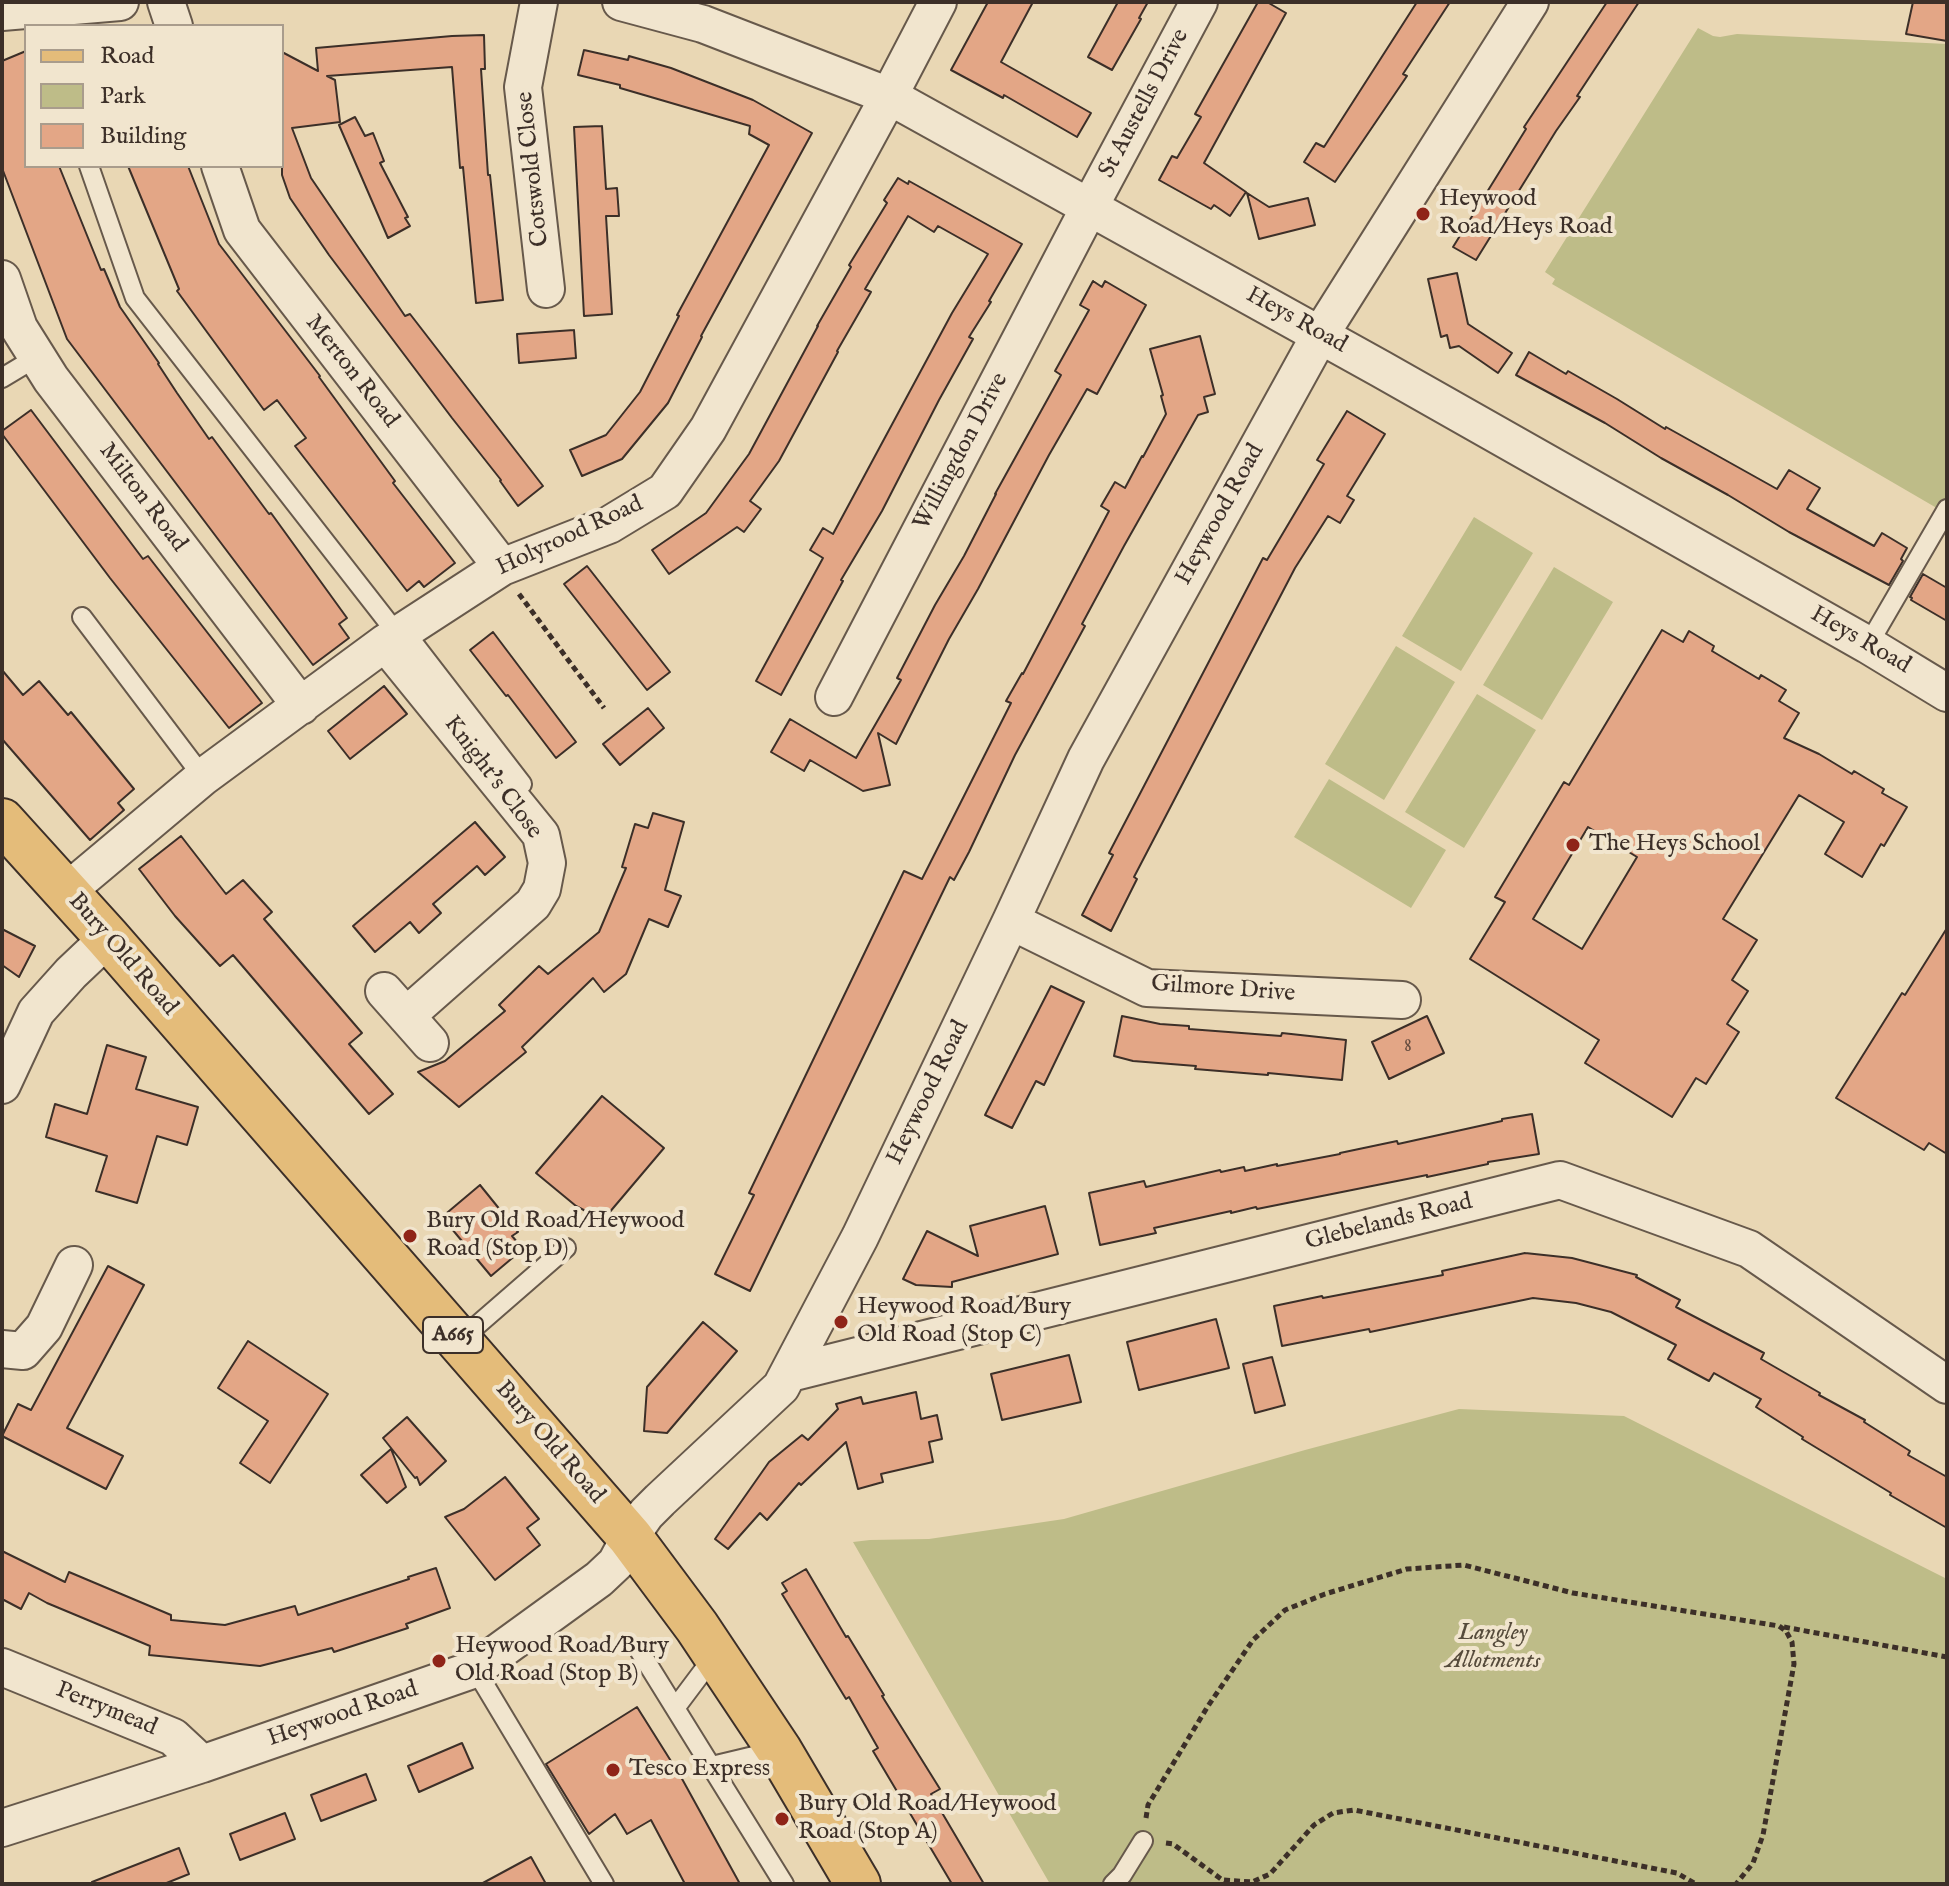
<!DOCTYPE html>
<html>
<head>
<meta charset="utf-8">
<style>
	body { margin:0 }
	#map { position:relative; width:1949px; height:1886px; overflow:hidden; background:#e9d7b4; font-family:"IM FELL English",serif }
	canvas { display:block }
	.frame { position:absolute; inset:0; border:4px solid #3c2f28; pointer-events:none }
	.legend { position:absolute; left:24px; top:24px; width:260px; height:144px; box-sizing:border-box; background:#f1e5ce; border:2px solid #a99c8c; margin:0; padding:10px 14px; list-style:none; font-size:24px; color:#3c2f28 }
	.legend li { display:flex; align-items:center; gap:16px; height:40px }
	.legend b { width:40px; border:2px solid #a99c8c }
</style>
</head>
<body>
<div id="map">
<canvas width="1949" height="1886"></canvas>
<div class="frame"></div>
<ul class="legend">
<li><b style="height:10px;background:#e4bc7a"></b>Road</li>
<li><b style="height:22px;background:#bebc88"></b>Park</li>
<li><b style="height:22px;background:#e3a686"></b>Building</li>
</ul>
</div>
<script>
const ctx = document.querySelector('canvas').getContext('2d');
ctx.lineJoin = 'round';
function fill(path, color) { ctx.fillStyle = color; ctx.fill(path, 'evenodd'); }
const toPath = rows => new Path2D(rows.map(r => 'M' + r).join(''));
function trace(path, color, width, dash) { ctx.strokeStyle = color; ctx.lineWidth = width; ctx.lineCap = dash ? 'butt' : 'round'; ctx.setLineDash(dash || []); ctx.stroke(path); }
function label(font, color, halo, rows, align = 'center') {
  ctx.font = font + ' "IM FELL English",serif'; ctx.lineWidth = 8; ctx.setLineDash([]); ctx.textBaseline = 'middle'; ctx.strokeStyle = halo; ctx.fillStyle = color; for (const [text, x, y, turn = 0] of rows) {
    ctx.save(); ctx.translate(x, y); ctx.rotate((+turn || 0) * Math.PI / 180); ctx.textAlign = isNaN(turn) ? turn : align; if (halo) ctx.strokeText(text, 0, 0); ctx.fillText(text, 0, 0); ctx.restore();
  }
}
const green = toPath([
	[1698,28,1713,36,1720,37,1737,34,1947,44,1947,514,1552,284,1555,279,1545,272],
	[1474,517,1533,553,1461,671,1402,636],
	[1554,567,1613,602,1542,720,1483,685],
	[1396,646,1455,682,1384,800,1325,764],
	[1477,694,1536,730,1464,848,1405,812],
	[1329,779,1446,850,1411,908,1294,837],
	[1459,1409,1624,1416,1947,1579,1947,1884,1050,1884,853,1542,870,1540,929,1539,1064,1519,1305,1450]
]);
const building = toPath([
	[988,2,1033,2,1001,62,1091,113,1077,137,1004,95,1003,98,951,70,988,2],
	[1118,2,1148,2,1139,18,1141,19,1112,70,1088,57,1118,2],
	[1258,2,1267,2,1286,13,1204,163,1246,192,1230,216,1214,205,1211,209,1159,180,1172,156,1177,158,1201,117,1195,114,1258,2],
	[1417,2,1450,2,1403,74,1407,76,1335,182,1304,162,1316,143,1324,147,1417,2],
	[1607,2,1639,2,1577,96,1580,97,1556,131,1476,260,1453,247,1526,129,1524,127,1607,2],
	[1913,2,1947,2,1947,41,1906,34,1913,2],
	[484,35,485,69,481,69,488,175,490,175,503,300,476,303,463,167,460,168,452,67,327,76,335,80,340,122,292,128,311,178,405,316,410,314,543,486,518,506,500,481,501,480,452,418,329,255,290,198,282,175,282,52,318,71,316,48,452,36,484,35],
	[584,50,628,60,629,56,671,68,753,100,812,133,701,336,702,337,668,403,622,459,582,476,570,450,606,435,640,392,679,316,677,315,769,145,749,134,750,126,620,88,620,85,578,75,584,50],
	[26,51,26,166,59,166,101,270,104,269,120,307,159,363,158,364,177,393,209,439,212,437,269,514,271,513,347,618,339,624,349,638,313,665,67,339,2,168,2,61,26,51],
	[355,117,365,136,373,133,384,161,380,163,408,217,405,218,410,226,388,238,339,125,355,117],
	[602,126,606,189,617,188,619,216,606,216,612,314,584,316,574,127,602,126],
	[128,166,188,166,219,244,320,376,319,377,395,481,393,483,455,563,424,587,419,581,407,591,295,446,306,438,277,400,264,410,177,291,179,289,128,166],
	[898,178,908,184,909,181,1022,244,989,301,991,302,969,337,973,339,939,400,882,511,841,580,843,581,781,695,756,681,823,558,810,550,823,528,833,534,952,313,988,254,938,226,934,232,908,216,865,289,871,292,837,351,838,352,779,461,750,501,761,509,744,532,737,527,669,574,652,550,706,513,749,454,818,326,817,326,851,267,849,265,887,203,884,200,898,178],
	[1247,193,1269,207,1308,198,1315,225,1259,239,1247,193],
	[1457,273,1468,324,1512,353,1498,373,1459,346,1450,348,1447,335,1441,337,1428,279,1457,273],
	[1093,281,1102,287,1105,281,1146,305,1097,394,1087,389,1049,455,978,589,949,639,896,744,878,733,890,785,863,791,810,760,804,771,771,752,790,719,856,758,901,680,897,678,935,605,964,556,996,494,995,494,1061,375,1055,371,1089,310,1080,305,1093,281],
	[574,330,576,358,519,363,517,334,574,330],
	[1200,336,1215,394,1204,397,1208,412,1198,415,1124,546,1082,624,1085,626,1015,755,969,852,954,880,950,877,750,1291,715,1274,754,1195,749,1193,904,871,922,879,1011,703,1006,701,1022,673,1023,674,1109,511,1101,506,1115,482,1125,488,1142,456,1143,457,1166,414,1161,396,1163,395,1150,349,1200,336],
	[1529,352,1566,374,1568,371,1617,399,1665,429,1666,427,1777,489,1789,470,1820,488,1807,509,1874,546,1882,533,1907,548,1901,559,1903,561,1889,585,1789,532,1728,495,1661,458,1605,423,1516,375,1529,352],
	[31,410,143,559,148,556,262,703,229,728,110,578,2,434,2,431,31,410],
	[1347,411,1385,434,1347,496,1354,500,1340,523,1328,516,1295,568,1134,877,1137,879,1111,931,1082,915,1113,855,1109,853,1263,558,1267,560,1324,464,1317,460,1347,411],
	[587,566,670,672,647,690,564,584,587,566],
	[1923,574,1947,588,1947,621,1911,600,1912,598,1910,597,1923,574],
	[1662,630,1683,642,1689,631,1714,646,1712,651,1759,679,1761,675,1786,690,1779,701,1799,713,1784,738,1819,754,1852,774,1854,771,1884,789,1882,793,1907,807,1884,846,1881,844,1862,877,1825,854,1844,822,1799,795,1723,919,1757,940,1732,980,1748,991,1727,1024,1739,1032,1706,1084,1696,1078,1672,1117,1585,1063,1599,1040,1470,959,1505,902,1495,897,1564,782,1569,785,1662,630],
	[1588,827,1637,857,1582,949,1533,919,1588,827],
	[493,632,576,742,556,758,508,695,506,696,470,650,493,632],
	[2,670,23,695,39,681,68,715,71,712,134,789,118,803,124,810,90,840,2,739,2,670],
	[384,686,407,714,350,759,328,731,384,686],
	[648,708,664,728,620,765,603,744,648,708],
	[653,813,684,822,665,890,681,896,668,927,649,919,626,974,604,992,593,978,522,1047,526,1052,459,1107,418,1072,445,1061,505,1011,499,1005,539,966,548,974,599,932,626,868,622,867,635,824,648,828,653,813],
	[475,822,505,857,485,875,477,866,433,904,441,913,419,933,410,922,375,952,353,926,475,822],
	[181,836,226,894,243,880,272,912,264,919,362,1033,349,1044,393,1094,369,1114,233,955,220,966,175,916,139,869,181,836],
	[1947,928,1947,1154,1929,1143,1924,1150,1836,1098,1902,993,1905,995,1947,928],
	[2,929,35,946,19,977,2,965,2,929],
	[1051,986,1084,1002,1044,1085,1036,1081,1012,1128,985,1115,1051,986],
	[1122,1016,1160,1024,1189,1026,1189,1029,1281,1036,1282,1033,1346,1040,1342,1080,1268,1073,1268,1075,1195,1069,1196,1066,1133,1061,1114,1056,1122,1016],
	[1427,1016,1444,1053,1389,1079,1372,1042,1427,1016],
	[107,1045,146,1057,136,1089,198,1107,187,1145,157,1136,137,1203,96,1191,107,1156,46,1137,55,1104,87,1114,107,1045],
	[602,1096,664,1148,603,1220,576,1206,536,1173,602,1096],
	[1532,1114,1539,1154,1488,1162,1488,1164,1427,1177,1427,1175,1257,1209,1256,1207,1231,1213,1231,1211,1154,1228,1156,1233,1100,1245,1089,1193,1144,1181,1146,1187,1220,1170,1221,1172,1244,1167,1245,1171,1277,1164,1277,1166,1340,1154,1340,1153,1397,1141,1398,1144,1502,1121,1502,1119,1532,1114],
	[480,1185,518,1232,512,1236,523,1249,491,1276,442,1217,480,1185],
	[1045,1206,1058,1254,952,1282,952,1287,916,1285,903,1279,927,1231,978,1256,970,1226,1045,1206],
	[1525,1253,1572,1258,1637,1275,1636,1277,1680,1300,1676,1307,1764,1353,1761,1359,1820,1393,1819,1395,1865,1420,1864,1422,1910,1451,1908,1455,1947,1477,1947,1528,1890,1495,1891,1493,1802,1439,1803,1437,1756,1407,1761,1399,1714,1373,1709,1381,1668,1359,1676,1345,1611,1312,1576,1303,1533,1298,1370,1332,1369,1329,1282,1346,1274,1306,1322,1296,1323,1298,1443,1275,1442,1271,1525,1253],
	[108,1266,144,1285,67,1428,123,1456,106,1489,2,1436,18,1404,31,1410,108,1266],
	[1216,1319,1229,1368,1139,1390,1127,1342,1216,1319],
	[703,1322,737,1351,667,1433,644,1431,647,1387,703,1322],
	[248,1341,328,1394,270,1483,240,1463,268,1421,218,1388,248,1341],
	[1069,1355,1081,1402,1002,1420,991,1374,1069,1355],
	[1272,1357,1285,1405,1255,1413,1243,1364,1272,1357],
	[916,1392,921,1419,937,1415,942,1439,929,1442,933,1462,881,1474,883,1482,858,1489,846,1442,801,1485,799,1483,767,1520,760,1513,728,1549,715,1539,769,1462,802,1435,808,1440,838,1409,836,1404,861,1397,863,1404,916,1392],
	[407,1417,446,1461,420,1485,417,1477,415,1478,383,1438,407,1417],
	[391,1449,406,1487,387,1503,361,1475,391,1449],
	[505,1477,539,1519,527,1528,540,1545,495,1580,445,1517,464,1509,505,1477],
	[2,1551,65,1582,69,1572,171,1615,171,1620,225,1625,295,1606,298,1615,409,1579,408,1577,436,1568,450,1608,406,1624,408,1628,334,1652,332,1648,260,1666,149,1655,150,1646,47,1603,29,1593,21,1609,2,1599,2,1551],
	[806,1569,846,1637,848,1636,884,1695,882,1696,940,1789,931,1794,984,1884,952,1884,873,1751,878,1748,849,1697,846,1699,782,1594,787,1591,782,1583,806,1569],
	[637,1707,681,1777,740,1884,685,1884,651,1820,627,1834,615,1814,589,1834,546,1764,637,1707],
	[462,1743,473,1768,419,1792,408,1766,462,1743],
	[366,1774,376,1800,321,1821,311,1795,366,1774],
	[285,1813,295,1839,240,1860,230,1834,285,1813],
	[179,1848,189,1874,164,1884,92,1884,92,1882,179,1848],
	[531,1857,546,1884,481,1884,531,1857]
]);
const path = toPath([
	[519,594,604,708],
	[1784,1627,1947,1657],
	[1146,1818,1148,1805,1208,1706,1253,1640,1285,1610,1325,1594,1407,1569,1464,1565,1573,1593,1779,1626,1786,1631,1792,1642,1794,1664,1763,1835,1753,1863,1736,1884],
	[1166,1843,1173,1844,1228,1884],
	[1224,1880,1252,1882,1270,1874,1314,1825,1333,1813,1354,1810,1677,1873,1696,1884]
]);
const lane = toPath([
	[89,166,135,298,398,635],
	[2,378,37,357],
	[82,617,203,777],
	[404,631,522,784],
	[1868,645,1947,509],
	[459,1341,566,1248],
	[639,1650,784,1884],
	[475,1669,604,1884],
	[676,1707,715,1655],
	[712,1766,779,1750],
	[1113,1884,1122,1875,1143,1841]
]);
const street = toPath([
	[166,2,174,26],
	[539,2,523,87,546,289],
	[621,2,703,24,889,96,1381,369,1868,645,1947,693],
	[2,12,120,2],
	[220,166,242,230,502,567],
	[2,279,19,328,51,379,301,706],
	[385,643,541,835,547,863,542,889,533,904,406,1016],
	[834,697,1090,206,1199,2],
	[66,892,203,777,385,643,502,567,609,525,665,491,708,429,889,96,938,2],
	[1011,921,1147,988,1402,1000],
	[384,991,430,1043],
	[2,1085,36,1012,71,973,108,938],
	[2,1349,23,1351,44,1327,74,1265],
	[790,1373,1560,1180,1749,1249,1947,1385],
	[2,1667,173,1737,202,1764],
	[2,1828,202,1764,475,1669,599,1579,616,1563,630,1537,646,1514,660,1500,781,1387,860,1237,1011,921,1086,759,1320,335,1530,2]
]);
const primary = toPath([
	[2,821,108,938,630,1537,697,1627,779,1750,858,1884]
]);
const markers = [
	[1423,214,8,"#8f2418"],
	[1573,845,8,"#8f2418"],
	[410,1236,8,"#8f2418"],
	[841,1322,8,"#8f2418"],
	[439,1661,8,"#8f2418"],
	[613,1770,8,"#8f2418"],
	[782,1819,8,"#8f2418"]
];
const numberNames = [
	["8",1408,1047]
];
const shields = [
	[453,1335,60]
];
const shieldNames = [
	["A665",453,1335]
];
const streetNames = [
	["St Austells Drive",1145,104,-62],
	["Cotswold Close",534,169,-96],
	["Heys Road",1296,321,29],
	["Merton Road",351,372,52],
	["Willingdon Drive",962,452,-62],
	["Milton Road",142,498,53],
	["Heywood Road",1221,515,-61],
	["Holyrood Road",570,537,-25],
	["Heys Road",1860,641,30],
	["Knight's Close",492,778,53],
	["Bury Old Road",122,955,49],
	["Gilmore Drive",1223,990,4],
	["Heywood Road",929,1093,-64],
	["Glebelands Road",1389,1223,-14],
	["Bury Old Road",549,1443,49],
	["Perrymead",106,1710,22],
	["Heywood Road",343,1715,-19]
];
const poiNames = [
	["Heywood",1439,200],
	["Road/Heys Road",1439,228],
	["The Heys School",1589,845],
	["Bury Old Road/Heywood",426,1222],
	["Road (Stop D)",426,1250],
	["Heywood Road/Bury",857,1308],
	["Old Road (Stop C)",857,1336],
	["Heywood Road/Bury",455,1647],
	["Old Road (Stop B)",455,1675],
	["Tesco Express",629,1770],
	["Bury Old Road/Heywood",798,1805],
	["Road (Stop A)",798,1833]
];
const parkNames = [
	["Langley",1493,1634],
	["Allotments",1493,1662]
];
fill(green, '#bebc88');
fill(building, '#e3a686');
trace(building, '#3c2f28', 2);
trace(lane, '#67594b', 22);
trace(street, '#67594b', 40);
trace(primary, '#3c2f28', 48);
trace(path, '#3c2f28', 5, [6, 4]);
trace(lane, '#f1e5ce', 18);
trace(street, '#f1e5ce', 36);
trace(primary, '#e4bc7a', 44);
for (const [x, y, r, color] of markers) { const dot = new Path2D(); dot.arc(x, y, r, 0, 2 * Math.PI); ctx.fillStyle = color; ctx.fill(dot); trace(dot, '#f1e5ce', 3); }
label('20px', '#664d40', null, numberNames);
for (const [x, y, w] of shields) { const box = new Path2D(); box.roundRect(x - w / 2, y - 18, w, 36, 6); ctx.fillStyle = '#f1e5ce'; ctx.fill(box); trace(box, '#3c2f28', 2); }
label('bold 22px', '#3c2f28', null, shieldNames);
label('24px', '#3c2f28', '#f1e5ce', streetNames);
label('24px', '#3c2f28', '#f1e5ce', poiNames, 'left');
label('italic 24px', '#564b3b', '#f1e5ce', parkNames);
</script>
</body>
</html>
